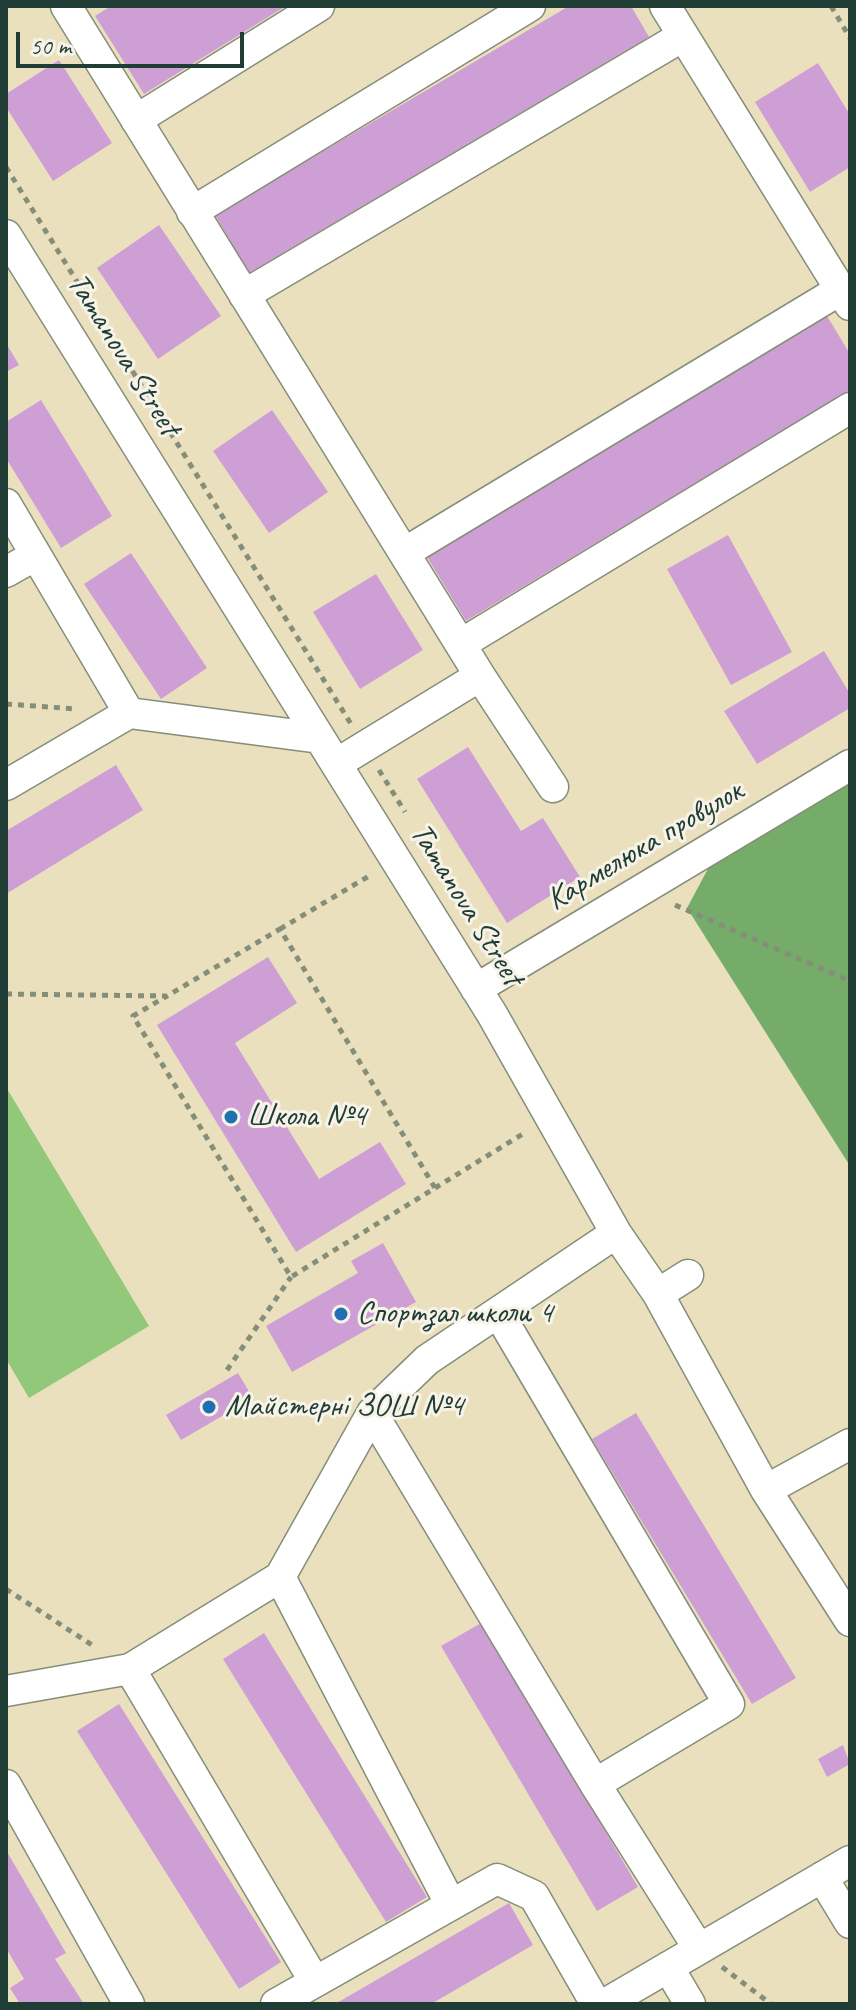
<!DOCTYPE html>
<html>
<head>
<meta charset="utf-8">
<style>
	body { margin:0 }
	#map { position:relative; width:856px; height:2010px; overflow:hidden; background:#ebe0be; font-family:Caveat,sans-serif }
	canvas { display:block }
	.frame { position:absolute; inset:0; border:8px solid #1f3d34; pointer-events:none }
	.scale { position:absolute; left:16px; top:32px; width:228px; height:36px; box-sizing:border-box; border:4px solid #1f3d34; border-top:0; padding-left:10px; font-size:24px; line-height:28px; white-space:nowrap; color:#1f3d34; -webkit-text-stroke:6px #f7f3e8; paint-order:stroke }
</style>
</head>
<body>
<div id="map">
<canvas width="856" height="2010"></canvas>
<div class="frame"></div>
<div class="scale">50 m</div>
</div>
<script>
const ctx = document.querySelector('canvas').getContext('2d');
ctx.lineJoin = 'round';
function fill(path, color) { ctx.fillStyle = color; ctx.fill(path, 'evenodd'); }
const toPath = rows => new Path2D(rows.map(r => 'M' + r).join(''));
function trace(path, color, width, dash) { ctx.strokeStyle = color; ctx.lineWidth = width; ctx.lineCap = dash ? 'butt' : 'round'; ctx.setLineDash(dash || []); ctx.stroke(path); }
function label(font, color, halo, rows, align = 'center') {
  ctx.font = font + ' Caveat,sans-serif'; ctx.lineWidth = 6; ctx.setLineDash([]); ctx.textBaseline = 'middle'; ctx.strokeStyle = halo; ctx.fillStyle = color; for (const [text, x, y, turn = 0] of rows) {
    ctx.save(); ctx.translate(x, y); ctx.rotate((+turn || 0) * Math.PI / 180); ctx.textAlign = isNaN(turn) ? turn : align; if (halo) ctx.strokeText(text, 0, 0); ctx.fillText(text, 0, 0); ctx.restore();
  }
}
const green = toPath([
	[6,1087,149,1326,29,1398,6,1359]
]);
const forest = toPath([
	[850,783,850,1166,687,908,710,865]
]);
const building = toPath([
	[111,6,286,6,144,94,95,16],
	[569,6,631,6,649,37,249,273,215,215],
	[59,60,112,143,53,181,6,107,6,94],
	[818,63,850,115,850,167,810,192,755,102],
	[159,225,221,316,158,359,97,268],
	[827,316,850,354,850,390,466,621,427,557],
	[6,343,19,365,6,372],
	[41,400,112,516,61,548,6,458,6,422],
	[272,410,328,492,269,533,213,451],
	[728,535,792,652,731,685,667,569],
	[131,553,207,668,161,699,84,584],
	[376,574,423,650,360,689,313,612],
	[824,651,850,694,850,708,757,764,724,711],
	[468,747,521,831,543,818,580,877,507,923,417,779],
	[116,765,143,810,6,894,6,831],
	[268,957,297,1003,235,1043,319,1179,380,1142,406,1184,296,1252,157,1025],
	[383,1243,416,1302,292,1372,266,1326,358,1273,351,1261],
	[238,1373,253,1398,181,1440,166,1415],
	[636,1413,796,1678,752,1704,592,1439],
	[483,1622,638,1887,597,1911,441,1646],
	[264,1633,427,1897,386,1922,223,1659],
	[119,1704,281,1962,239,1989,77,1731],
	[843,1745,850,1764,827,1777,818,1759],
	[6,1850,66,1953,55,1959,84,2004,20,2004,10,1988,24,1979,6,1948],
	[509,1903,533,1945,431,2004,335,2004]
]);
const path = toPath([
	[831,6,850,38],
	[6,167,351,724],
	[6,704,77,709],
	[379,770,405,812],
	[675,905,850,981],
	[280,929,369,876],
	[6,994,167,996,280,929,435,1188,291,1277,133,1016,167,996],
	[435,1188,526,1132],
	[227,1370,291,1277],
	[6,1589,92,1645],
	[722,1967,771,2004]
]);
const minor = toPath([
	[66,6,480,676],
	[665,6,850,305],
	[136,120,319,6],
	[192,212,530,6],
	[6,235,492,1014,616,1233,658,1294,766,1490,850,1621],
	[244,295,683,36],
	[6,504,129,713],
	[404,553,840,290],
	[6,572,36,555],
	[461,644,850,408],
	[336,764,480,676,553,787],
	[6,785,129,713,320,738],
	[476,989,850,765],
	[658,1294,688,1275],
	[499,1314,729,1704,595,1784],
	[372,1413,595,1784,699,1949],
	[766,1490,850,1444],
	[280,1577,451,1905],
	[130,1669,315,1982],
	[6,1691,130,1669,280,1577,372,1413,427,1360,616,1233],
	[6,1785,129,2004],
	[822,1877,850,1923],
	[668,1967,690,2004],
	[276,2004,497,1879,534,1896,596,2004],
	[605,2004,850,1861]
]);
const markers = [
	[231,1117,8,"#1f6fb2"],
	[341,1314,8,"#1f6fb2"],
	[209,1407,8,"#1f6fb2"]
];
const streetNames = [
	["Tamanova Street",123,355,58],
	["Кармелюка провулок",645,846,-31],
	["Tamanova Street",466,905,58]
];
const poiNames = [
	["Школа №4",247,1117],
	["Спортзал школи 4",357,1314],
	["Майстерні ЗОШ №4",225,1407]
];
fill(green, '#92c87a');
fill(forest, '#75ac6a');
fill(building, '#ce9fd5');
trace(minor, '#858e79', 33);
trace(path, '#858e79', 5, [6, 6]);
trace(minor, '#fff', 30);
for (const [x, y, r, color] of markers) { const dot = new Path2D(); dot.arc(x, y, r, 0, 2 * Math.PI); ctx.fillStyle = color; ctx.fill(dot); trace(dot, '#f7f3e8', 3); }
label('32px', '#1f3d34', '#f7f3e8', streetNames);
label('32px', '#1f3d34', '#f7f3e8', poiNames, 'left');
</script>
</body>
</html>
